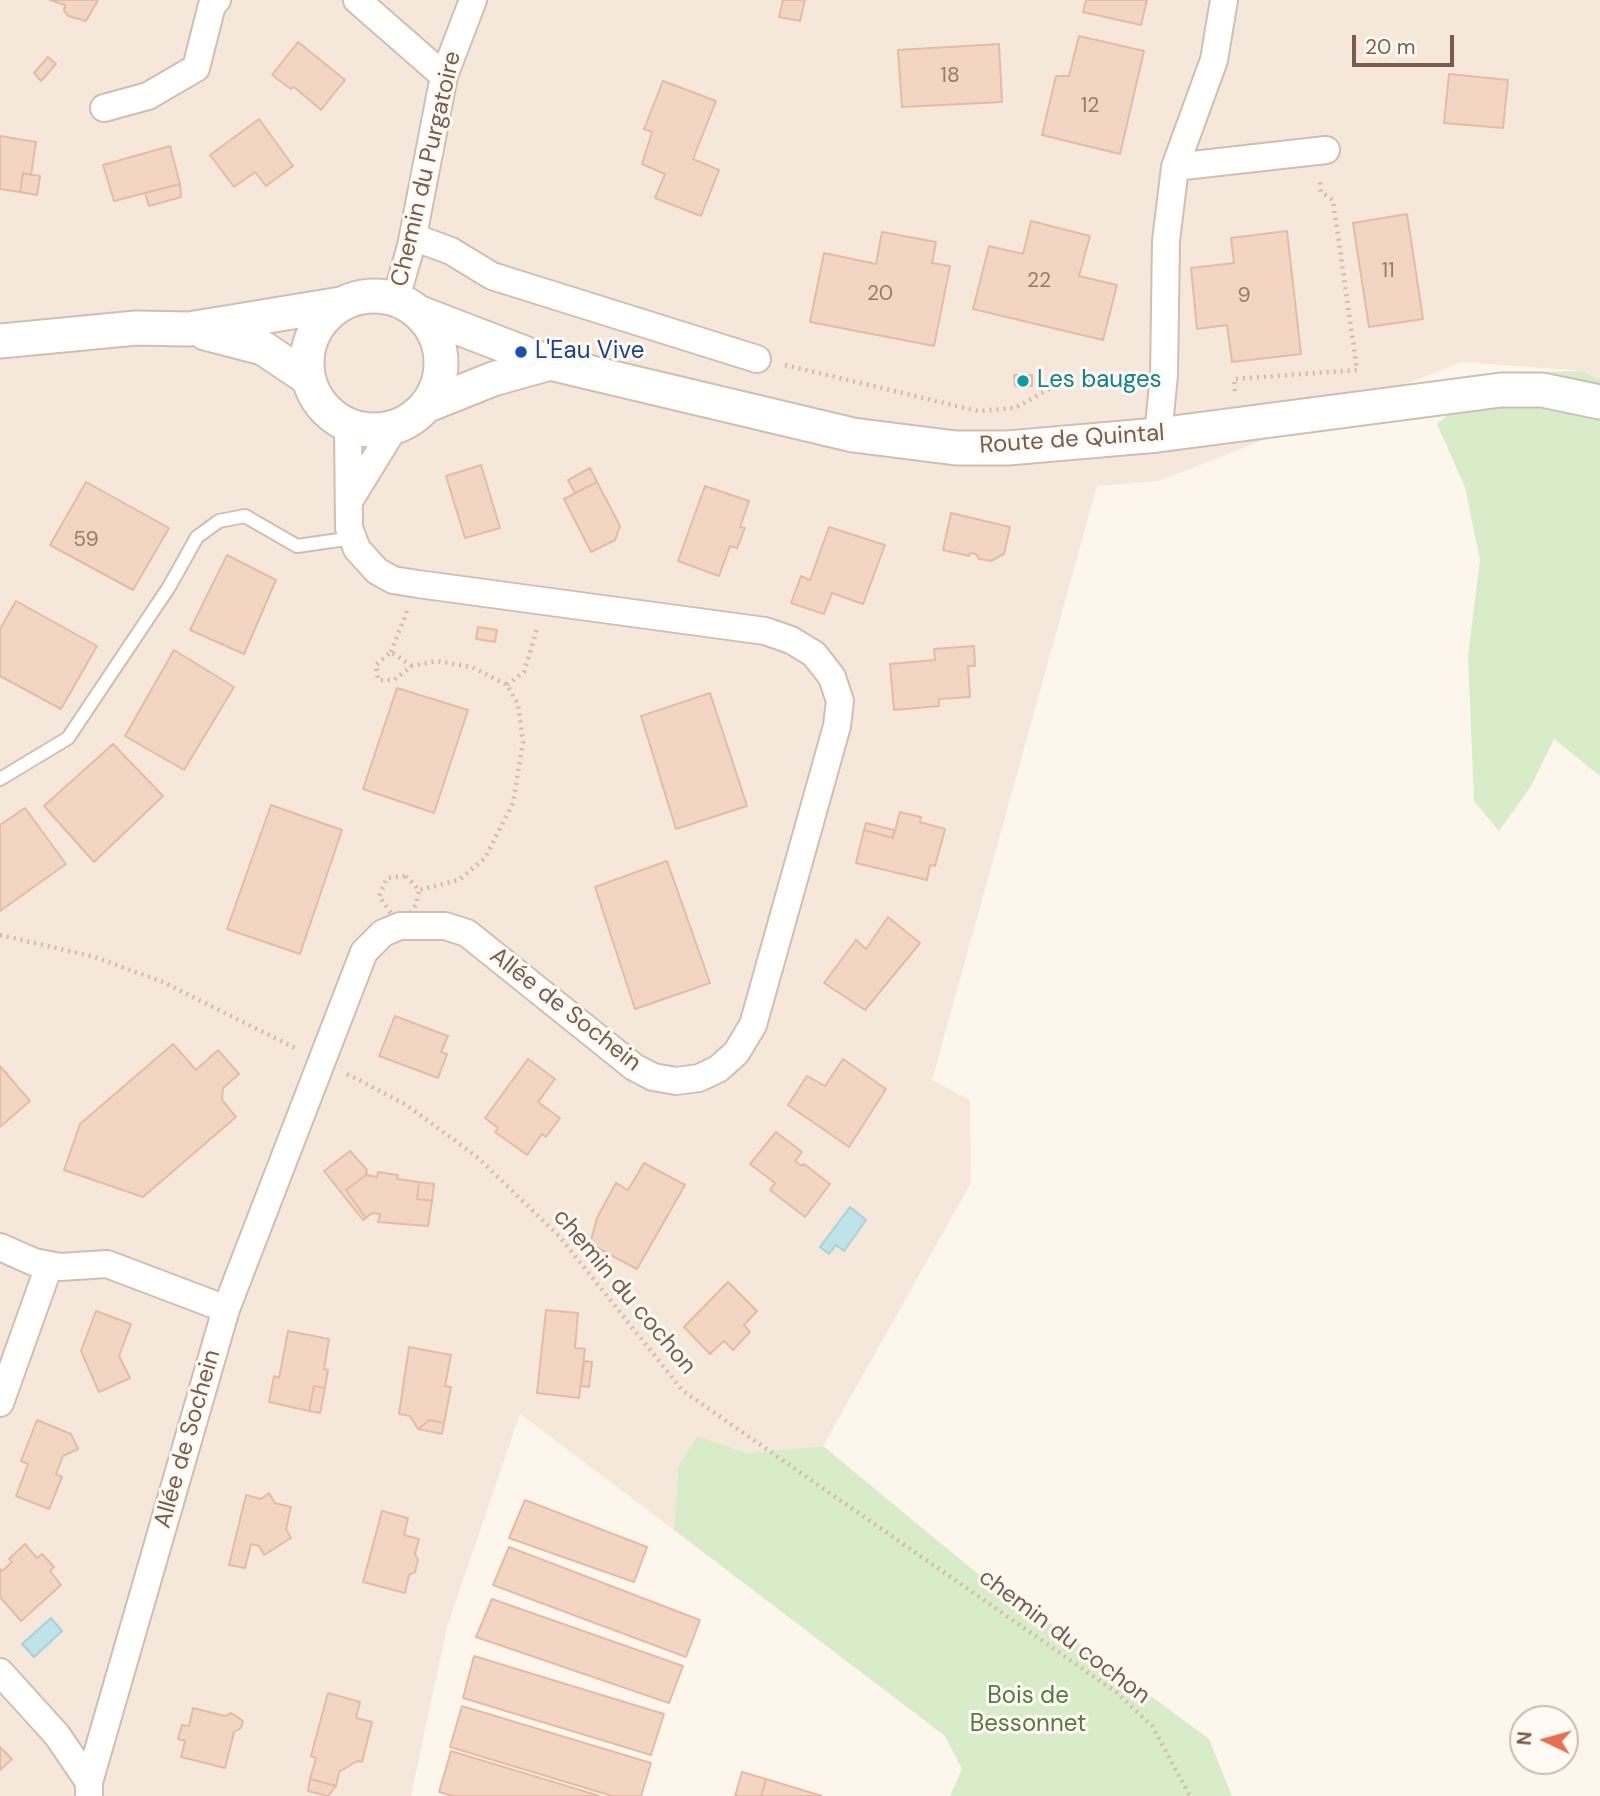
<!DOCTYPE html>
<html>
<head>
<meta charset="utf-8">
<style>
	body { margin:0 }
	#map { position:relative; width:1600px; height:1796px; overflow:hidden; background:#fdf6ec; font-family:"DM Sans",sans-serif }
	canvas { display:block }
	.north { position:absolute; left:1509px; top:1705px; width:70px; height:70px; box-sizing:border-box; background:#fffaf3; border:2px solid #cabbb1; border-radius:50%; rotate:275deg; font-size:19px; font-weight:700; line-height:28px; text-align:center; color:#7a5c4d }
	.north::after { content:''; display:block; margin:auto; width:24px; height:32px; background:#e76f51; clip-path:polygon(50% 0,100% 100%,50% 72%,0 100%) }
	.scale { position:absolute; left:1352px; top:35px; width:102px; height:32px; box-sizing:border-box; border:4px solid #7a5c4d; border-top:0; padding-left:9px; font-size:21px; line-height:24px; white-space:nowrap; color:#7a5c4d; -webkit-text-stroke:5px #fffaf3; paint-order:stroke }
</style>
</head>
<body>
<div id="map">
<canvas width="1600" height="1796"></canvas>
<div class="north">N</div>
<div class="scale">20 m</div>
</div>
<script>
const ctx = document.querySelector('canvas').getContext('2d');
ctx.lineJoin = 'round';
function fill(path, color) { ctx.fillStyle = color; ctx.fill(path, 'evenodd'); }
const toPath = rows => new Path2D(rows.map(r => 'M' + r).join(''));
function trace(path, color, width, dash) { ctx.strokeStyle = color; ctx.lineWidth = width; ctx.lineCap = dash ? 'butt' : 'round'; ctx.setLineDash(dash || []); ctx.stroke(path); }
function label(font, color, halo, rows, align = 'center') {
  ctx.font = font + ' "DM Sans",sans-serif'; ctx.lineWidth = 6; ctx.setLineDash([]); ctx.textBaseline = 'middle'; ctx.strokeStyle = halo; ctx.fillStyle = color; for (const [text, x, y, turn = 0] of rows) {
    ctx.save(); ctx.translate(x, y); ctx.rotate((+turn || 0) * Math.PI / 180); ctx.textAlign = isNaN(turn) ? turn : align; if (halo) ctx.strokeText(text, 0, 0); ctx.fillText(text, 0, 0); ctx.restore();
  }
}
const residential = toPath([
	[0,0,1600,0,1600,379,1582,371,1462,362,1159,481,1097,486,932,1080,970,1100,971,1183,823,1446,747,1453,697,1436,678,1467,674,1530,520,1414,447,1627,411,1796,0,1796]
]);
const green = toPath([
	[1582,371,1600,379,1600,776,1554,739,1531,786,1499,831,1474,801,1468,656,1480,560,1465,487,1437,424,1498,373],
	[697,1436,747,1453,823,1446,978,1574,1063,1631,1209,1739,1232,1796,950,1796,962,1769,945,1736,674,1530,678,1467]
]);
const water = toPath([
	[850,1207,866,1220,844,1251,836,1245,829,1254,820,1247,850,1207],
	[51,1618,62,1631,34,1657,22,1644,51,1618]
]);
const building = toPath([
	[50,0,98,0,86,21,68,16,64,11,65,5,50,0],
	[783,0,805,0,800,21,779,17,783,0],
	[1086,0,1147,0,1141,25,1083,12,1086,0],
	[1079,36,1144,51,1120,154,1042,135,1056,76,1069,76,1079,36],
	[298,42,345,80,321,110,294,87,291,89,272,75,298,42],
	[999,44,1002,102,902,107,898,50,999,44],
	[48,57,56,64,41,81,34,73,48,57],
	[1449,74,1508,80,1503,128,1444,123,1449,74],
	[663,81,716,101,693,159,719,170,701,216,655,198,665,174,642,164,652,132,644,129,663,81],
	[259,119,293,166,266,186,255,172,234,187,210,155,259,119],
	[0,136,36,142,31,175,23,173,20,192,0,189,0,136],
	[170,146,180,184,114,201,103,165,170,146],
	[23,173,40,176,37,195,20,192,23,173],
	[180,184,181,197,149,206,145,193,180,184],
	[1407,214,1423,319,1369,327,1353,223,1407,214],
	[1031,221,1090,236,1079,276,1117,285,1103,340,973,309,989,246,1023,254,1031,221],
	[1287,231,1301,354,1232,362,1227,325,1197,329,1191,268,1234,263,1231,238,1287,231],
	[882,232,936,242,932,263,950,266,934,346,810,322,824,253,876,264,882,232],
	[1014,375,1032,375,1032,386,1015,386,1014,375],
	[481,465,500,528,465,538,446,476,481,465],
	[590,468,597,482,575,493,568,480,590,468],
	[86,482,169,528,133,590,50,545,86,482],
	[597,482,620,526,615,540,591,552,564,499,597,482],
	[705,486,749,501,740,527,745,528,737,548,730,546,719,576,678,561,705,486],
	[951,513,1010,527,1004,554,991,561,979,559,976,554,970,553,969,556,943,550,951,513],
	[829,527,885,545,863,604,832,593,824,614,791,603,801,576,810,580,829,527],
	[227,555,276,580,244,654,190,630,227,555],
	[16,601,97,646,61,709,0,676,0,629,16,601],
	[478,627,497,630,495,642,476,639,478,627],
	[974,646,975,666,968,666,970,697,939,699,939,706,894,710,890,664,935,660,934,649,974,646],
	[174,650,234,687,184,770,125,736,174,650],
	[397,688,468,710,434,813,363,789,397,688],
	[710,693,747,806,676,829,641,716,710,693],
	[113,744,163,796,94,862,44,806,113,744],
	[271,805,342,830,300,954,227,929,271,805],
	[25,808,66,864,0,911,0,825,25,808],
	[900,812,921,817,920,822,945,829,935,866,930,865,927,880,856,863,864,830,893,838,900,812],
	[866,823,894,830,893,838,864,830,866,823],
	[667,861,710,983,635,1009,595,887,667,861],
	[888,917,920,943,865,1010,824,983,856,940,866,949,888,917],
	[395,1016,448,1036,441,1052,447,1054,438,1078,379,1056,395,1016],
	[173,1044,196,1070,218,1050,239,1074,223,1088,222,1100,236,1117,143,1197,64,1170,80,1124,173,1044],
	[528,1059,555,1079,538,1102,560,1118,546,1137,542,1134,527,1155,495,1132,498,1128,485,1118,528,1059],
	[843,1059,886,1089,849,1147,788,1105,807,1076,825,1086,843,1059],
	[0,1066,30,1101,0,1127,0,1066],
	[776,1132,802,1152,795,1161,802,1166,804,1164,830,1184,805,1217,770,1190,775,1183,750,1164,776,1132],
	[350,1151,367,1170,366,1175,346,1190,366,1218,363,1220,324,1171,350,1151],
	[644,1163,685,1185,637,1269,590,1244,597,1218,616,1183,628,1190,644,1163],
	[378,1172,398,1175,397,1179,419,1182,417,1199,432,1201,428,1226,378,1222,380,1214,372,1213,366,1218,346,1190,366,1175,377,1177,378,1172],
	[419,1182,434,1184,432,1201,417,1199,419,1182],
	[728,1282,757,1311,744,1325,750,1332,733,1350,724,1341,710,1354,684,1327,728,1282],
	[546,1310,578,1313,575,1348,585,1349,579,1398,537,1393,546,1310],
	[96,1311,131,1324,119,1356,130,1378,99,1392,81,1351,96,1311],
	[288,1331,329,1339,324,1369,328,1370,325,1388,314,1386,309,1411,269,1402,274,1376,279,1378,288,1331],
	[409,1347,451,1355,445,1386,451,1387,444,1423,430,1420,418,1429,410,1416,399,1414,409,1347],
	[584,1361,592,1362,589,1387,581,1386,584,1361],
	[314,1386,325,1388,320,1413,309,1411,314,1386],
	[37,1420,71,1434,78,1449,63,1456,56,1474,62,1477,49,1509,16,1496,28,1464,21,1461,37,1420],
	[430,1420,444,1423,442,1434,418,1429,430,1420],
	[269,1493,275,1503,291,1507,286,1529,291,1538,264,1555,259,1546,251,1544,245,1568,229,1565,246,1495,261,1499,269,1493],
	[525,1500,647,1547,634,1582,509,1538,525,1500],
	[382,1511,408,1518,404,1535,419,1539,415,1554,418,1560,415,1572,409,1575,405,1593,363,1582,382,1511],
	[25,1544,37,1558,42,1554,54,1567,50,1571,61,1585,21,1621,0,1597,0,1569,2,1571,12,1562,9,1559,25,1544],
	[509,1547,700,1620,686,1657,493,1585,509,1547],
	[492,1599,683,1666,669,1703,476,1637,492,1599],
	[474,1656,664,1714,651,1755,463,1698,474,1656],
	[328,1693,360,1702,356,1718,372,1722,362,1762,357,1761,339,1772,336,1786,310,1779,316,1758,311,1756,328,1693],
	[462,1706,651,1763,641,1796,612,1796,450,1747,462,1706],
	[193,1708,225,1716,231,1713,243,1721,241,1728,234,1732,225,1768,181,1757,185,1741,178,1739,182,1725,189,1726,193,1708],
	[0,1747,12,1759,0,1770,0,1747],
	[451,1751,600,1796,453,1796,439,1792,451,1751],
	[742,1772,766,1779,761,1796,735,1796,742,1772],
	[310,1779,336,1786,328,1796,308,1791,310,1779],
	[766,1779,822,1796,761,1796,766,1779]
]);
const path = toPath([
	[785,365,978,411,1015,408,1058,384,1135,377],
	[1235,391,1234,379,1357,370,1333,200,1321,192,1320,180],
	[391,652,407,611],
	[412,666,391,652,376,665,378,680,394,680,412,666,436,661,472,667,507,685,518,704,523,742,513,803,485,858,459,880,419,890],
	[507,685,524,672,537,629],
	[406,876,419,890,416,905,400,926,379,896,387,878,406,876],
	[0,935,95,957,163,982,295,1048],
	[347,1074,405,1104,476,1156,559,1236,683,1391,1116,1692,1152,1726,1190,1796]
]);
const service = toPath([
	[0,779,68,738,169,587,197,537,219,521,245,516,297,546,353,538]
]);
const minor = toPath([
	[357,0,444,76],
	[104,108,148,96,196,68,212,5,217,0],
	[1175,167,1326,150],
	[413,237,451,251,492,276,757,359],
	[396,298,411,246,444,76,473,0],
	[1158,435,1164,375,1166,241,1175,167,1214,60,1224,0],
	[351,498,394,428],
	[0,1247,34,1262,60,1267,107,1264,226,1309],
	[0,1403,49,1266],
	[0,1672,57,1735,89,1782,89,1794],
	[89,1782,226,1309,364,952,383,933,400,926,445,926,467,933,634,1067,653,1077,676,1081,699,1078,718,1069,736,1053,753,1025,837,726,840,701,832,677,814,654,791,640,765,631,418,584,393,580,377,571,357,549,349,528,348,425]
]);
const tertiary = toPath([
	'307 363a67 67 0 1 1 134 0a67 67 0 1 1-134 0Z',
	[420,313,550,363,853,435,956,448,1008,448,1158,435,1501,390,1542,390,1600,402],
	[205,333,263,348,309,379],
	[0,341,136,328,189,329,341,304],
	[428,405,493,379,550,363]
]);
const markers = [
	[521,352,7,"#1a4fb4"],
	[1023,381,7,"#0f9aa8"]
];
const numberNames = [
	["18",950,76],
	["12",1090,106],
	["11",1388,271],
	["22",1039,281],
	["20",880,294],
	["9",1244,296],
	["59",86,540]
];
const streetNames = [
	["Chemin du Purgatoire",427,169,-77],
	["Route de Quintal",1072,440,-4],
	["Allée de Sochein",565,1010,38],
	["chemin du cochon",624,1292,50],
	["Allée de Sochein",188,1439,-74],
	["chemin du cochon",1064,1637,37]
];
const transitNames = [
	["L'Eau Vive",535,352]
];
const cultureNames = [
	["Les bauges",1037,381]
];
const parkNames = [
	["Bois de",1028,1697],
	["Bessonnet",1028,1725]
];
fill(residential, '#f5e8da');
fill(green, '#d8ecc9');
fill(water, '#bfe3e8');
trace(water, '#a5d3da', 2);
fill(building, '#f3d5c3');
trace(building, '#e6bba3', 2);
trace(service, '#d1beb0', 16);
trace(minor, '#d1beb0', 30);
trace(tertiary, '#d1beb0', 37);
trace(path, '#d9b8a5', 4.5, [2, 5]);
trace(service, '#fff', 12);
trace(minor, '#fff', 26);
trace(tertiary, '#fff', 33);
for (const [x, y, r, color] of markers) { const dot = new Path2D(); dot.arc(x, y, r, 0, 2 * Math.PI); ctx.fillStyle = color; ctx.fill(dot); trace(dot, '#fffaf3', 2.5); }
label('21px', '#987a6a', null, numberNames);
label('24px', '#7a5c4d', '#fffaf3', streetNames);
label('24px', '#164399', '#fffaf3', transitNames, 'left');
label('24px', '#0d838f', '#fffaf3', cultureNames, 'left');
label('24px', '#537a41', '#fffaf3', parkNames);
</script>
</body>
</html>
